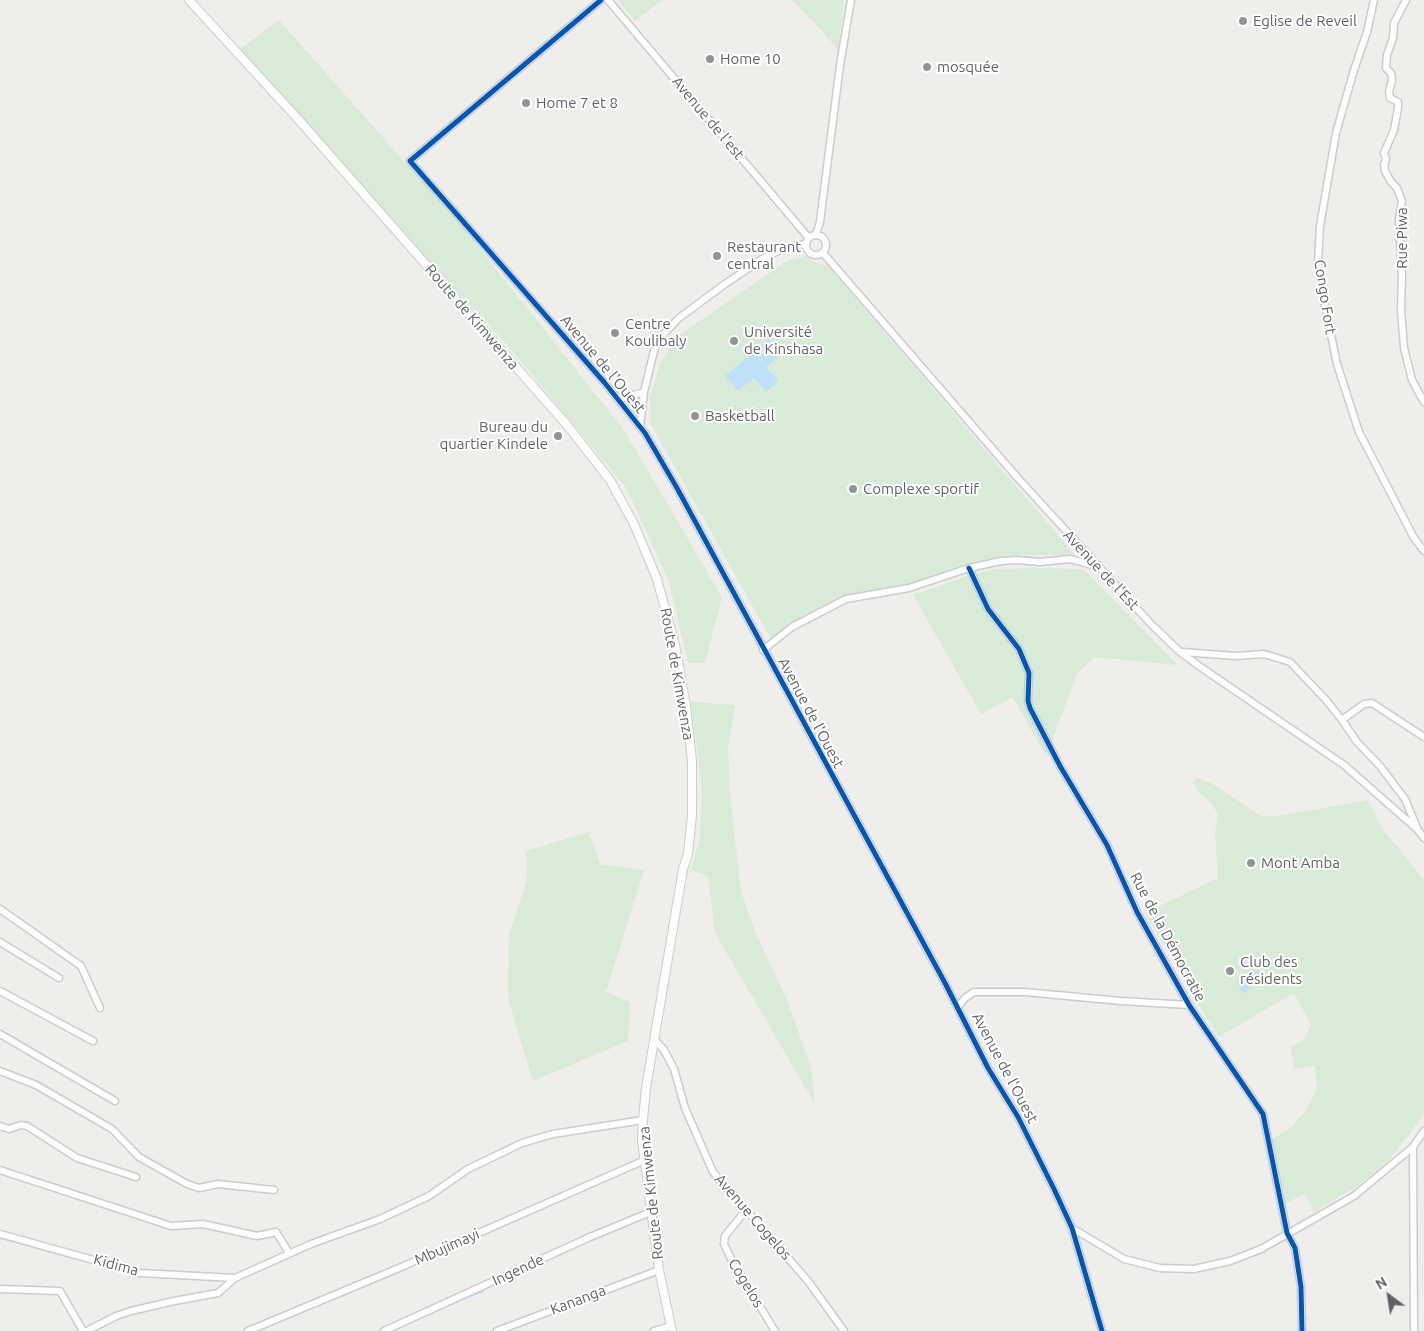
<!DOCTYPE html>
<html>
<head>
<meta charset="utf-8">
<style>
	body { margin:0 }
	#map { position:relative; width:1424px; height:1331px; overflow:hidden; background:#efeeea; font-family:Ubuntu,sans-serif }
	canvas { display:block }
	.north { position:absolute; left:1364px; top:1271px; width:50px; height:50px; -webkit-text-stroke:4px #fff; paint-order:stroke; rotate:329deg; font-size:14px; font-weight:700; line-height:20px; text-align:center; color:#5f6368 }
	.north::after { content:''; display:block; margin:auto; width:18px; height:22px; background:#5f6368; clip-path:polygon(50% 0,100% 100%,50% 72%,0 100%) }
</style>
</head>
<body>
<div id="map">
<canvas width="1424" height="1331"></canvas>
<div class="north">N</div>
</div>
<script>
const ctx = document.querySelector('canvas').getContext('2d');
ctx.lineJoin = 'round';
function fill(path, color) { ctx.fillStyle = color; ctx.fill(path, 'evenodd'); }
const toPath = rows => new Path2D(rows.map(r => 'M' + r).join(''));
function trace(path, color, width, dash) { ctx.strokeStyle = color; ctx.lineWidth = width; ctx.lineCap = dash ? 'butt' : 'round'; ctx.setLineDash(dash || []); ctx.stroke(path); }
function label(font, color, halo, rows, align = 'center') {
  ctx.font = font + ' Ubuntu,sans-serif'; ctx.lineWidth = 4; ctx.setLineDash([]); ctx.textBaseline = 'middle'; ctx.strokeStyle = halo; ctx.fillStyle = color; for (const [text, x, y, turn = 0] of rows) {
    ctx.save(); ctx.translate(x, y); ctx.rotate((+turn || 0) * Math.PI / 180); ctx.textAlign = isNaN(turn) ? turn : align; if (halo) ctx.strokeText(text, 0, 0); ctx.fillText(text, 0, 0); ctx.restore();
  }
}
const green = toPath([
	[618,0,662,0,635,21],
	[792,0,844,0,838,50,823,32],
	[279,20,465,230,624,430,722,597,705,663,688,663,669,581,627,489,510,348,339,165,239,50],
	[806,256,816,263,828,266,1075,555,1020,555,975,561,908,584,848,594,821,607,771,639,651,424,650,398,660,364,678,336,787,261],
	[1042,568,1083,569,1178,665,1094,657,1077,674,1046,756,1013,697,981,714,913,595,964,577,995,569],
	[691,702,735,705,728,748,730,794,741,892,757,936,788,1002,811,1068,815,1104,715,933,708,876,691,870,700,838,702,790],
	[1196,778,1213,784,1261,816,1279,816,1368,800,1381,827,1424,880,1424,1114,1389,1160,1356,1187,1314,1212,1305,1193,1283,1205,1269,1141,1292,1127,1306,1110,1317,1088,1315,1065,1294,1069,1291,1047,1304,1039,1311,1025,1294,993,1218,1037,1145,913,1218,878,1215,832,1218,814,1211,803,1200,793,1193,783],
	[589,832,600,864,644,870,606,992,630,1002,628,1041,533,1081,509,1002,508,986,509,935,527,880,526,851]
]);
const water = toPath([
	[769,339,782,354,766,367,778,381,766,392,754,378,738,391,725,376],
	[1258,970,1263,978,1243,993,1237,982]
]);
const stream = toPath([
	[462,1299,483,1291]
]);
const minor = toPath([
	[601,0,410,161,604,382,645,433,677,488,945,983,988,1068,1018,1117,1054,1189,1072,1228,1102,1331],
	[608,0,808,237],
	[1374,0,1367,32,1354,70,1336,133,1320,226,1318,262,1321,286,1337,364,1359,432,1414,538,1424,551],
	[1406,0,1394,23,1393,38,1387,55,1386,68,1391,73,1392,80,1389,92,1390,98,1398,102,1398,108,1394,130,1384,153,1386,159,1384,165,1385,171,1391,182,1397,188,1402,201,1399,219,1400,239,1402,275,1401,310,1404,348,1412,380,1424,402],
	[816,234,820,222,840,65,851,0],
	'806 245a10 10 0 1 1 20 0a10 10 0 1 1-20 0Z',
	[823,253,1016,476,1151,624,1180,652,1199,666,1344,765,1417,829,1424,838],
	[618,399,644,392],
	[640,427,644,392,654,351,659,339,679,318,725,284,762,259,784,248,805,244],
	[969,568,988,609,1019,649,1029,673,1028,701,1030,708,1060,766,1107,845,1137,912,1189,1005,1263,1114,1287,1233,1295,1248,1301,1287,1302,1331],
	[763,650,792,627,846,599,909,588,969,568,1001,561,1017,560,1039,562,1070,559,1096,566],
	[1182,652,1236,656,1264,654,1290,662,1326,700,1342,720,1357,742,1380,766,1405,799,1417,828],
	[1342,720,1364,704,1372,703,1424,737],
	[0,909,81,966,100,1008],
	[0,942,59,978],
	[0,991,93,1041],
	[958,1007,965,998,974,992,1025,992,1121,1001,1189,1005],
	[0,1034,115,1101],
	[654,1039,664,1050,674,1069,685,1108,713,1172,808,1281,844,1331],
	[0,1071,36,1085,112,1129,139,1157,187,1184,199,1188,218,1184,274,1190],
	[0,1126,9,1129,21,1125,27,1126,77,1158,136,1177],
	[1413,1147,1414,1331],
	[0,1170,171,1226,203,1224,257,1236,276,1232,289,1253],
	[746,1210,725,1236,724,1244,732,1261,775,1331],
	[1072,1228,1124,1259,1160,1268,1194,1269,1230,1261,1261,1249,1354,1196,1413,1147,1424,1131],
	[0,1234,140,1273,235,1278],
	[0,1289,60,1291,83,1331],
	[87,1331,116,1316,131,1311,174,1301,218,1293,235,1278,311,1244,380,1219,429,1196,468,1169,522,1143,553,1134,643,1120],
	[248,1331,399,1268,645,1160],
	[384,1331,590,1237,653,1211],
	[497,1331,659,1270],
	[654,1331,671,1326]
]);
const tertiary = toPath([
	[189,0,298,119,567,425,610,480,634,524,657,579,675,645,686,706,692,761,692,815,688,854,683,869,646,1088,643,1120,642,1140,659,1270,672,1331]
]);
const cycleway = toPath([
	[601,0,410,161,604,382,645,433,677,488,945,983,988,1068,1018,1117,1054,1189,1072,1228,1102,1331],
	[969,568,988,609,1019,649,1029,673,1028,701,1030,708,1060,766,1107,845,1137,912,1189,1005,1263,1114,1287,1233,1295,1248,1301,1287,1302,1331]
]);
const markers = [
	[1243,21,5,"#919496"],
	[710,59,5,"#919496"],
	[927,67,5,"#919496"],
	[526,103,5,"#919496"],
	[717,256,5,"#919496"],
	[615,333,5,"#919496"],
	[734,341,5,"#919496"],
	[695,416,5,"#919496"],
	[558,436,5,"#919496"],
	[853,489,5,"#919496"],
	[1251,863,5,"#919496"],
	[1230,971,5,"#919496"]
];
const poiNames = [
	["Eglise de Reveil",1253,21],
	["Home 10",720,59],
	["mosquée",937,67],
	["Home 7 et 8",536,103],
	["Restaurant",727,247],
	["central",727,264],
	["Centre",625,324],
	["Koulibaly",625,341],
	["Université",744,332],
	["de Kinshasa",744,349],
	["Basketball",705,416],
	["Bureau du",548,427,"right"],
	["quartier Kindele",548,444,"right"],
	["Complexe sportif",863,489],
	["Mont Amba",1261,863],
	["Club des",1240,962],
	["résidents",1240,979]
];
const streetNames = [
	["Avenue de l'est",708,118,50],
	["Rue Piwa",1402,238,-90],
	["Congo Fort",1325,297,81],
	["Route de Kimwenza",472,317,49],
	["Avenue de l'Ouest",603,364,50],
	["Avenue de l'Est",1101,570,47],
	["Route de Kimwenza",677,674,80],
	["Avenue de l'Ouest",811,713,62],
	["Rue de la Démocratie",1168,937,62],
	["Avenue de l'Ouest",1005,1068,62],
	["Route de Kimwenza",651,1193,-96],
	["Avenue Cogelos",753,1217,49],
	["Mbujimayi",447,1247,-24],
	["Kidima",116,1265,15],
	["Ingende",518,1270,-25],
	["Cogelos",746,1283,59],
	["Kananga",578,1300,-21]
];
fill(green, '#d8ebd6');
fill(water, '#bfe0f9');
trace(stream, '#bfe0f9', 2.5);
trace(minor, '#cbcccc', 9);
trace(tertiary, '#cbcccc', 10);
trace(minor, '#fdfcfc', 6);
trace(tertiary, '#fdfcfc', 8);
trace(cycleway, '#0057b8', 5);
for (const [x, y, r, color] of markers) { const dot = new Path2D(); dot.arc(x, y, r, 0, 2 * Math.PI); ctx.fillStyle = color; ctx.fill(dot); trace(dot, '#fff', 2); }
label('15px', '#5f6368', '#fff', poiNames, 'left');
label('15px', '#5f6368', '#fff', streetNames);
</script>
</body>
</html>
